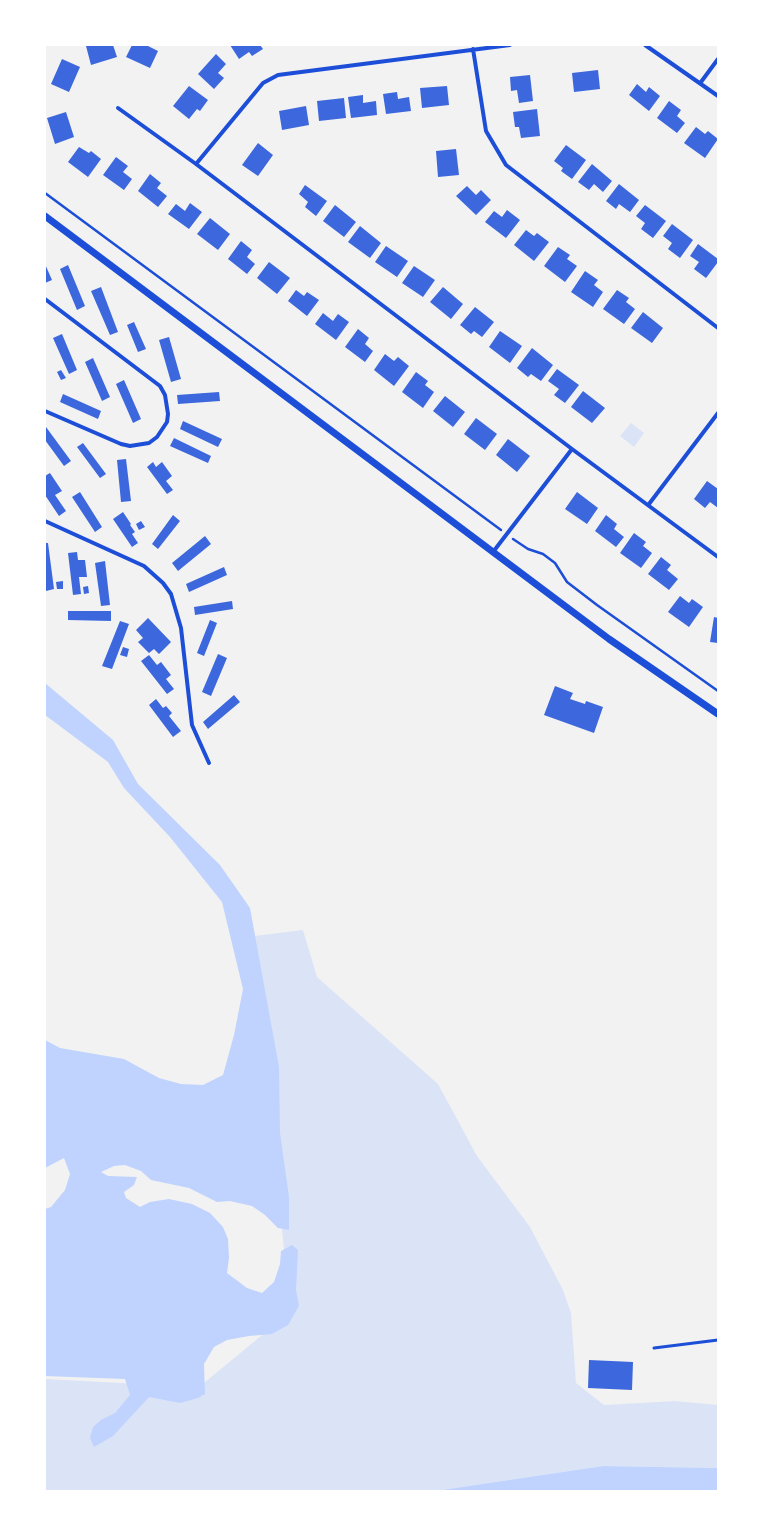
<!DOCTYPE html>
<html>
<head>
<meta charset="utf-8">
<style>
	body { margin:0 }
	#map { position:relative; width:763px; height:1536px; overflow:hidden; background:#f2f2f2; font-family:"Source Sans 3",sans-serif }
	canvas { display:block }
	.frame { position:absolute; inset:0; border:46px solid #fff; pointer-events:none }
</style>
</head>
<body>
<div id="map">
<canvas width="763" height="1536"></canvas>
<div class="frame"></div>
</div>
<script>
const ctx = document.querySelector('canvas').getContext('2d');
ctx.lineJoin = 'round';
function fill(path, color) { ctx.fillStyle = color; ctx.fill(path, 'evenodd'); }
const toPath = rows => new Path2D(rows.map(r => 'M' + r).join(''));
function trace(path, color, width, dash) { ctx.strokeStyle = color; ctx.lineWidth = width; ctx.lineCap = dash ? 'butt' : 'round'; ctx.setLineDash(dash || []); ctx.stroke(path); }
const green = toPath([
	[631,423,644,433,634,447,620,436],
	[303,930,317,977,438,1084,477,1156,530,1227,563,1290,571,1313,576,1383,604,1405,675,1401,718,1405,718,1468,603,1466,435,1491,45,1491,45,1379,199,1387,290,1312,265,1053,246,937]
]);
const water = toPath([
	[45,683,113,740,138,784,220,865,250,908,279,1067,280,1133,289,1197,289,1230,278,1228,265,1215,252,1206,230,1201,217,1202,189,1188,151,1180,141,1171,125,1165,114,1166,101,1172,108,1176,137,1177,134,1185,124,1192,126,1198,140,1207,150,1202,169,1199,192,1204,210,1213,223,1227,228,1239,229,1258,227,1273,247,1288,262,1293,274,1282,280,1264,281,1251,292,1245,298,1250,296,1290,299,1306,288,1325,272,1334,249,1336,227,1340,214,1347,204,1364,205,1394,198,1398,180,1403,149,1397,113,1436,94,1447,90,1438,93,1427,101,1420,115,1413,130,1395,125,1379,45,1376,45,1209,51,1207,65,1190,70,1174,64,1158,45,1168,45,1040,60,1048,124,1059,159,1078,181,1084,203,1085,223,1075,234,1035,243,989,222,902,170,837,124,788,108,762,45,715],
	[603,1466,718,1468,718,1491,435,1491]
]);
const building = toPath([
	[113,45,117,57,91,65,86,46],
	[132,45,146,45,158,51,150,68,126,57],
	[230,45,260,45,263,49,252,56,249,52,239,59],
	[216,54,226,64,218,73,224,78,214,89,198,74],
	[62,59,80,67,69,92,51,84],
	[598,70,600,89,574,92,572,73],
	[530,75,533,101,519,103,517,90,511,91,510,77],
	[637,84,646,92,649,87,660,96,649,111,629,95],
	[189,86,208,100,200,111,197,109,189,119,173,106],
	[447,86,449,105,422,108,420,88],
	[397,92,398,99,409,97,411,111,386,114,383,94],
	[363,95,363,103,376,101,377,115,351,118,348,97],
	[344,98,346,118,319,121,317,101],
	[669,101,681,110,677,116,685,123,677,133,657,118],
	[306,106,309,125,282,130,279,111],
	[537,109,540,136,521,138,519,127,515,127,513,112],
	[66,112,74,137,55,144,47,118],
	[696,127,705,134,708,131,718,139,705,158,684,143],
	[258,143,273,155,258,176,242,165],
	[566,145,586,160,572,179,561,171,563,168,554,161],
	[79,147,89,153,91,151,101,159,88,177,68,162],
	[456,149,459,175,438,177,436,151],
	[116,157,128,166,123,172,132,179,124,190,103,175],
	[592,164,612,181,603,192,594,184,589,190,578,182],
	[150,174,161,183,157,188,167,196,158,207,138,191],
	[619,184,639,200,630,212,619,204,616,209,606,201],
	[305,185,327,201,316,216,305,207,308,202,299,194],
	[467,186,476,195,481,190,491,200,476,215,456,196],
	[190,203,202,212,189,229,168,214,176,204,185,211],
	[335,205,356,222,344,237,323,221],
	[645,205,666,221,653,238,641,229,645,223,636,216],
	[507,210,520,220,506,238,485,222,494,211,502,217],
	[210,218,230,234,218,250,197,234],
	[672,224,693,240,680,258,668,249,672,243,663,236],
	[360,226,381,243,370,258,348,242],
	[526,230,534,236,537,233,549,242,534,261,514,245],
	[241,241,252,250,247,257,255,264,247,274,228,259],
	[698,244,718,259,718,262,706,278,694,269,699,262,690,256],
	[386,246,408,261,397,277,375,262],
	[558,247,570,255,567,259,577,266,565,282,544,266],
	[269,262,290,278,277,294,257,278],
	[45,264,52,280,45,283],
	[68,265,85,306,77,310,60,269],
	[414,266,435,280,423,297,402,283],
	[585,271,598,280,594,285,603,292,593,307,571,292],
	[101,287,118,332,110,335,91,291],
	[443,287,463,304,451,319,430,302],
	[296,290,304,296,307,292,319,300,307,316,288,301],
	[617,290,629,298,626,302,635,309,624,324,603,309],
	[475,307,494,322,482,337,474,331,471,334,460,325],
	[643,312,663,328,652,343,631,328],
	[323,313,333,321,338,314,349,322,336,340,315,324],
	[134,322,146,349,138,352,127,325],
	[358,329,369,338,365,344,373,351,365,362,345,347],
	[500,331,522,346,510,363,489,347],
	[62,334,77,370,69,374,53,338],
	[169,337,181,379,171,382,159,340],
	[532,348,553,365,541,381,531,374,528,377,517,368],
	[385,354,394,361,398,357,409,366,394,386,374,370],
	[93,358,110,397,102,401,85,362],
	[557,369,579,385,565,403,554,395,559,389,548,381],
	[61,370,66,378,61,380,57,372],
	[416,372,428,381,425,385,434,392,423,408,402,392],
	[124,380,141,419,133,423,116,384],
	[583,391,605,408,592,423,571,407],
	[219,392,220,401,178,404,177,395],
	[63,394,101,411,98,419,60,402],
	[445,396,465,412,453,427,433,411],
	[476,418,497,434,485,450,464,434],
	[183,421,222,439,218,447,180,429],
	[46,427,71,461,64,466,45,440],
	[174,438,211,456,208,463,170,446],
	[508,439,530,456,517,472,496,455],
	[83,443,106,474,100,478,77,447],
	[126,459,131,501,121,502,117,460],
	[153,462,156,467,162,462,172,476,166,481,173,490,167,494,147,467],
	[50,473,62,491,55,495,66,511,59,516,45,495,45,476],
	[707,481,718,489,718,508,710,502,705,508,694,499],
	[80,492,102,527,95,532,72,497],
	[577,492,598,508,587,524,565,509],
	[123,512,131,524,130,525,135,532,132,534,138,543,132,547,113,519],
	[173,515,180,521,158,549,152,544],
	[606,515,617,524,614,529,624,537,616,547,595,531],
	[141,521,145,527,139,530,136,524],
	[634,533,646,542,643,546,652,553,641,568,620,553],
	[205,536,211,544,178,571,172,563],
	[45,543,48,543,54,589,46,591],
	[77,552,78,560,85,560,87,577,79,577,81,594,73,595,68,553],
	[661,557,671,565,667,570,678,579,669,590,648,574],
	[105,561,110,605,101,606,95,563],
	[224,567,227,575,189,592,186,584],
	[63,581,63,589,57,589,56,582],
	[88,586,89,593,84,594,83,587],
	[680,596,689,603,692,599,703,607,689,627,668,612],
	[232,601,233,609,195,615,194,607],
	[68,611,111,611,111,621,68,620],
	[714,617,718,618,718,643,710,642],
	[148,618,171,642,159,654,154,649,149,653,138,642,143,638,136,630],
	[210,620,217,623,204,656,197,653],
	[120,621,129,624,112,669,102,666],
	[123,647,129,649,127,657,120,655],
	[218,654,227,658,211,696,202,692],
	[149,655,157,665,161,662,171,675,166,679,174,689,167,694,141,661],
	[555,686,573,693,570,699,585,704,586,701,603,707,594,733,544,715],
	[234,695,240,702,208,729,203,722],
	[156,699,163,708,166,706,172,713,169,716,181,731,173,737,149,705],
	[589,1360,633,1362,632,1390,588,1388]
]);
const path = toPath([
	[45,193,501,530],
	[513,539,528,549,543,554,555,563,567,582,597,605,718,691]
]);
const service = toPath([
	[654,1348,718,1340]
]);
const minor = toPath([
	[645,45,718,96],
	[473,49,486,131,506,165,718,328],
	[701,82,718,59],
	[118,108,196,164,572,449,718,557],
	[196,164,263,83,278,75,510,45],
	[45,299,160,386,165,395,168,414,167,422,157,437,149,443,130,446,121,444,45,411],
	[649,504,718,413],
	[45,521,144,566,163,583,171,594,181,628,192,725,209,763],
	[493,552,572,449]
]);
const tertiary = toPath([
	[45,216,609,639,718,714]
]);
fill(green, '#dbe4f7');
fill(water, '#bfd3fe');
fill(building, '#3d67dc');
trace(path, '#1d4ed8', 2.5);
trace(service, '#1d4ed8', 3);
trace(minor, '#1d4ed8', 4);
trace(tertiary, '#1d4ed8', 7);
</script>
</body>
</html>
